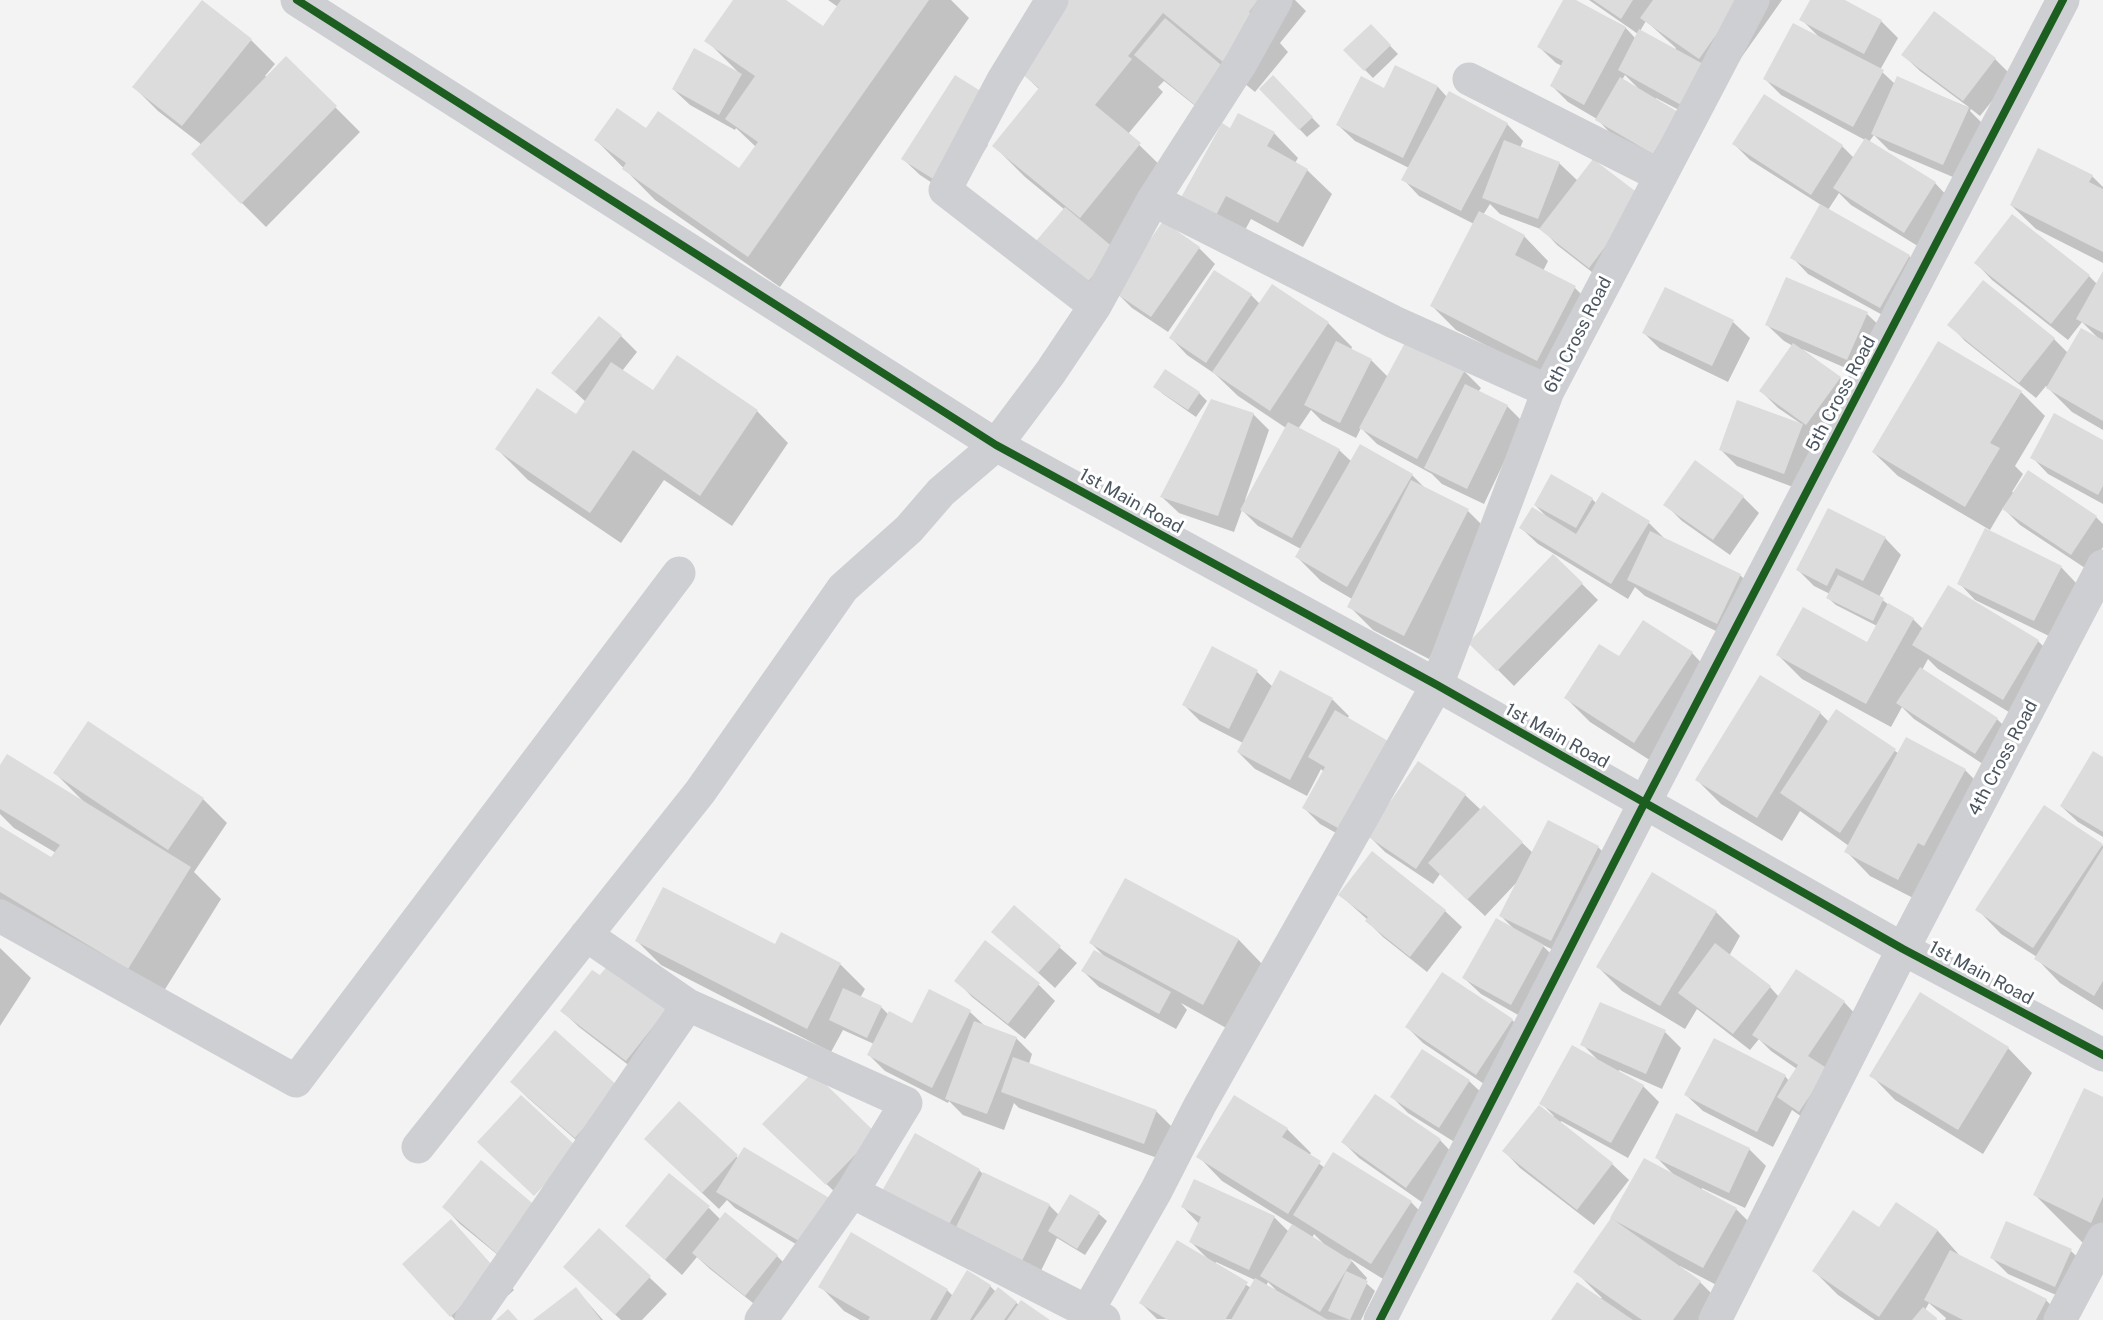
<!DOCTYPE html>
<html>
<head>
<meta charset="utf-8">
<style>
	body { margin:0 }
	canvas { display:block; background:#f3f3f3 }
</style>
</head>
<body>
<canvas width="2103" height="1320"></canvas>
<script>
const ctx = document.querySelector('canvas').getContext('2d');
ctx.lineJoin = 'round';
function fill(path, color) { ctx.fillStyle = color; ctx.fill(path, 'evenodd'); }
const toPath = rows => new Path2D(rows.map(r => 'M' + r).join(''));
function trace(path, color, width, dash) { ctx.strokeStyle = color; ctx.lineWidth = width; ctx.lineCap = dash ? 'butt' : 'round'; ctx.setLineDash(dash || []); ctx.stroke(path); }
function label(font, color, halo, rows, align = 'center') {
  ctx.font = font + ' "Public Sans",sans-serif'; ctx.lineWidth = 6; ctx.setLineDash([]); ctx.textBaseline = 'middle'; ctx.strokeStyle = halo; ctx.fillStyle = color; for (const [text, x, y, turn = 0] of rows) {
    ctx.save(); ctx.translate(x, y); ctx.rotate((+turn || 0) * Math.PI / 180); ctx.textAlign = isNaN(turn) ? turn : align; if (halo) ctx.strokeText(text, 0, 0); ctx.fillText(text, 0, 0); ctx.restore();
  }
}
const shadow = toPath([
	[735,0,783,0,823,28,838,7,828,0,951,0,969,18,780,287,655,200,596,140,647,130,740,170,756,147,736,128,735,130,690,105,673,89,739,73,706,40],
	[1043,0,1295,0,1306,11,1280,43,1288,52,1255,92,1229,71,1213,120,1164,81,1158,87,1163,92,1128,134,1171,176,1112,248,1199,248,1215,264,1168,332,1132,308,1116,292,1103,300,1054,258,1065,210,1025,177,994,146,1040,90,1018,69],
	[1564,0,1573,0,1624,26,1636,39,1638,34,1589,0,1782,0,1724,82,1700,121,1656,98,1655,100,1670,169,1613,136,1597,119,1568,102,1552,86,1562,66,1556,63,1539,47],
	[1646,21,1676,48,1675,50,1640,31],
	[1625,75,1638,88,1622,80],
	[1812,0,1842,0,1881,21,1898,38,1880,70,1895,84,1897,78,1970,108,1920,71,1903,55,1935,13,1995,59,2012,76,1980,116,1971,109,1970,111,1984,125,1960,180,1889,150,1874,135,1869,142,1935,183,1951,200,1921,248,1851,205,1839,193,1828,210,1909,256,1926,272,1897,323,1808,274,1792,257,1821,205,1750,160,1734,144,1764,96,1842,146,1854,158,1865,140,1781,95,1765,79,1819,37,1801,19],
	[1371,26,1398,54,1373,78,1345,50],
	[251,40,275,64,265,76,267,77,286,58,360,132,266,227,193,154,202,145,158,111,134,87],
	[1396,67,1438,87,1447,97,1507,124,1523,141,1520,148,1559,163,1578,181,1642,198,1606,283,1557,245,1543,230,1500,214,1490,204,1483,215,1524,236,1548,261,1543,271,1575,288,1599,312,1562,384,1456,330,1431,305,1474,224,1419,196,1403,179,1409,168,1355,141,1338,125,1384,90],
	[1273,77,1320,126,1307,137,1261,89],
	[1230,130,1274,133,1298,158,1295,163,1307,170,1332,194,1303,247,1251,219,1237,245,1204,227],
	[984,141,988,145,955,198,920,175,903,159],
	[2092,176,2103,187,2103,263,2036,229,2011,205],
	[1976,263,2089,276,2097,284,2103,274,2103,430,2072,412,2046,386,2036,398,1965,341,1949,324,1983,282,2054,339,2068,353,2098,338,2082,322,2068,340,1992,280],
	[1665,289,1733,322,1750,338,1728,382,1660,349,1644,333],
	[1251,295,1260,304,1328,323,1352,347,1351,350,1371,360,1388,377,1464,371,1481,388,1478,392,1507,406,1523,422,1484,504,1442,484,1432,474,1377,444,1361,428,1356,438,1322,421,1311,410,1298,429,1339,450,1352,462,1361,446,1412,475,1427,490,1468,511,1492,535,1429,659,1373,630,1349,606,1352,599,1321,581,1297,557,1301,549,1258,526,1242,510,1234,532,1179,513,1162,497,1253,414,1269,430,1245,500,1247,501,1286,428,1238,396,1215,374,1187,355,1171,338],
	[1867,314,1884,330,1864,376,1802,349,1840,378,1856,394,1823,440,1810,430,1809,432,1819,442,1801,490,1737,466,1720,449,1800,423,1778,408,1761,391,1793,346,1784,341,1767,325],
	[621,336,637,352,622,371,653,392,757,411,788,443,732,526,664,480,621,543,528,480,497,449,577,416,586,402,553,372],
	[1155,387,1199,393,1207,401,1196,417,1163,394],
	[2021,392,2045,416,2015,466,2023,474,2012,492,2096,517,2103,524,2103,547,2088,570,2020,525,2003,508,1990,530,1898,476,1873,452],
	[2103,442,2103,504,2048,474,2032,457],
	[1743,497,1759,513,1730,555,1682,521,1665,504],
	[1592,499,1597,504,1649,523,1665,539,1740,575,1757,592,1734,640,1645,596,1635,587,1628,599,1538,544,1521,528,1547,517,1535,505],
	[1885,538,1901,555,1879,597,1890,606,1913,619,1923,629,1948,587,2038,641,2062,665,2027,723,1938,669,1928,659,1922,670,1997,719,2014,736,1992,770,1914,719,1902,707,1891,727,1802,679,1778,655,1867,644,1877,626,1836,605,1828,598,1830,594,1814,586,1798,570],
	[1554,556,1598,600,1514,686,1470,642],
	[2061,567,2077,584,2051,637,1975,600,1959,583],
	[1213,649,1257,672,1273,687,1280,672,1333,700,1349,716,1347,719,1382,811,1465,795,1481,810,1484,807,1533,853,1598,847,1615,864,1568,957,1541,944,1560,963,1527,1020,1481,994,1464,978,1514,929,1501,916,1518,881,1485,916,1440,874,1433,884,1385,852,1368,835,1361,847,1320,824,1304,808,1324,772,1321,769,1307,796,1255,769,1238,752,1243,743,1200,721,1184,705],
	[1692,653,1716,678,1659,766,1590,722,1566,698,1619,658],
	[1760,677,1820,713,1829,722,1836,711,1898,753,1965,770,1989,794,1923,903,1870,876,1846,851,1849,846,1800,811,1782,841,1721,804,1697,780],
	[2103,759,2103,837,2078,822,2061,806],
	[0,768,84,802,55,773,203,799,227,823,194,872,221,899,159,999,0,902,0,828,52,859,56,853,14,828,0,814],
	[2102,845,2103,846,2103,1010,2060,983,2036,958,2037,957,2001,934,1977,909],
	[1372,854,1445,911,1462,927,1427,972,1383,937,1367,921,1368,920,1340,895],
	[1126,880,1239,940,1263,965,1228,1029,1181,1003,1187,1010,1176,1029,1099,987,1083,971,1104,956,1091,943],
	[1014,907,1077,963,1055,988,993,932],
	[1716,912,1740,936,1729,956,1770,987,1779,997,1844,1002,1860,1019,1816,1127,1792,1110,1773,1147,1703,1111,1686,1095,1785,1076,1789,1081,1797,1069,1771,1051,1759,1039,1750,1050,1697,1009,1685,1029,1622,991,1598,967],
	[781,934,841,965,865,989,860,998,881,1007,889,1015,913,1025,929,992,970,1012,985,1026,1016,1038,1032,1054,1029,1064,1156,1111,1172,1127,1160,1159,1019,1108,1014,1103,1004,1130,963,1115,949,1101,948,1103,885,1071,869,1055,874,1044,843,1030,831,1052,661,965,637,941,776,946],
	[985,943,1039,985,1055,1001,1025,1039,972,997,956,980],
	[0,948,31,978,0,1026],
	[1920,994,2008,1048,2032,1073,1983,1154,1895,1100,1871,1075],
	[666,1010,644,1077,579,1027,562,1011],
	[1512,1020,1529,1036,1493,1090,1423,1043,1407,1027],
	[1665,1032,1681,1048,1662,1089,1619,1070,1618,1072,1643,1086,1659,1102,1628,1158,1561,1121,1560,1123,1612,1164,1629,1180,1594,1225,1520,1168,1504,1151,1552,1117,1554,1116,1541,1103,1597,1059,1582,1044],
	[1422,1051,1469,1081,1486,1097,1456,1143,1408,1113,1392,1097],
	[512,1082,618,1088,592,1154,528,1098],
	[2103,1099,2103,1255,2088,1248,2035,1195],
	[679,1103,738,1158,821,1259,735,1208,727,1200,719,1209,662,1155],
	[1287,1129,1311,1153,1309,1156,1325,1168,1411,1202,1435,1227,1396,1287,1349,1258,1367,1278,1365,1282,1375,1291,1361,1320,1157,1319,1141,1303,1207,1258,1191,1242,1199,1224,1183,1207,1274,1217,1289,1232,1293,1225,1222,1181,1198,1156],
	[1314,1234,1324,1244,1312,1238],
	[1216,1262,1255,1280,1251,1288,1215,1264],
	[1268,1282,1276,1290,1266,1286],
	[781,1140,892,1150,843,1200],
	[1440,1140,1456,1157,1423,1203,1359,1158,1343,1142],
	[1749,1149,1766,1166,1745,1208,1702,1188,1701,1190,1736,1209,1760,1233,1728,1291,1680,1266,1679,1267,1700,1282,1724,1306,1715,1320,1553,1320,1602,1298,1575,1271,1612,1218,1673,1174,1656,1157],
	[979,1170,984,1175,1049,1205,1059,1215,1099,1214,1107,1221,1085,1255,1057,1238,1035,1283,897,1212],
	[1896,1204,1938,1231,1961,1257,2046,1300,2062,1317,2060,1320,1945,1320,1946,1318,1929,1303,1925,1310,1937,1320,1875,1320,1838,1295,1814,1271,1879,1229],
	[444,1207,515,1269,460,1224],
	[709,1208,720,1219,725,1214,777,1256,794,1273,763,1311,710,1269,697,1257,682,1275,627,1226],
	[2007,1223,2071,1251,2088,1267,2072,1302,2008,1274,1992,1258],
	[599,1230,667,1294,642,1320,621,1320,581,1283],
	[467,1238,514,1290,481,1320,455,1320,404,1264],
	[820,1286,947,1290,953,1296,990,1286,996,1292,998,1289,1019,1305,1047,1320,860,1320,844,1311],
	[576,1289,603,1320,536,1320]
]);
const building = toPath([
	[202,0,252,39,182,126,132,87],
	[733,0,786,0,823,26,841,0,929,0,748,257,622,169,626,163,594,140,617,108,646,128,658,111,739,168,758,142,725,119,755,76,704,41],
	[1066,0,1258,0,1249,12,1258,20,1223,62,1163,13,1128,56,1132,59,1095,105,1141,143,1080,218,992,146,1039,88,1016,69],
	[1563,0,1576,0,1626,27,1584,105,1550,86,1563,61,1537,47],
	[1593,0,1633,0,1621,19],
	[1653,0,1741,0,1699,59,1640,18],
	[1810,0,1845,0,1882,20,1864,54,1799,20],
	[1934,11,1996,58,1963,101,1901,55],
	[1165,18,1226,69,1195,105,1134,55],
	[1793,23,1884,70,1853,127,1763,79],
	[1371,24,1391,45,1364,71,1343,50],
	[1639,29,1705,65,1683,106,1618,70],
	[694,48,742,74,719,115,672,89],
	[286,56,337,106,241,204,191,154],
	[1395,65,1438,86,1403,158,1336,125,1361,76,1384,88],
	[955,75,987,95,938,182,901,159],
	[1273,75,1313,117,1299,130,1259,89],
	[1897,76,1969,108,1943,165,1871,134],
	[1620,77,1678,112,1653,154,1595,120],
	[1449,91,1508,123,1461,211,1401,180],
	[1764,94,1843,145,1811,195,1732,144],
	[1238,113,1275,132,1267,146,1308,169,1278,223,1226,196,1213,221,1178,203,1222,123,1230,128],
	[1865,138,1936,182,1904,233,1833,188],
	[1504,140,1560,162,1538,219,1482,198],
	[2038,148,2093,175,2089,182,2103,189,2103,252,2010,205],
	[1593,159,1643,197,1589,268,1539,229],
	[1820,204,1910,255,1880,308,1790,258],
	[1065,207,1115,249,1086,284,1036,241],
	[1479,211,1525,235,1515,255,1576,286,1537,361,1430,306],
	[2012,214,2090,275,2051,324,1974,263],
	[1163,221,1200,247,1151,317,1114,292],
	[1214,270,1252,294,1206,363,1169,338],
	[2103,271,2103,333,2076,319],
	[1786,277,1868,312,1847,360,1765,325],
	[1983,280,2055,338,2019,383,1947,325],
	[1272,284,1329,322,1270,411,1212,372],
	[1665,287,1734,320,1712,366,1642,333],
	[599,316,622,335,575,392,551,373],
	[2081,328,2103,340,2103,421,2046,388],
	[1407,339,1465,370,1417,459,1359,428],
	[1336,341,1372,359,1340,423,1304,405],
	[1938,341,2022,391,1990,443,2000,448,1965,507,1872,452],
	[1793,343,1841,377,1806,425,1759,391],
	[677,355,758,410,700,496,633,450,590,513,495,449,537,388,576,414,611,362,653,390],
	[1165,369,1200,392,1188,410,1153,387],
	[1465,384,1508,405,1467,489,1424,468],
	[1211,399,1254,413,1218,516,1160,497],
	[1737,400,1803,424,1784,474,1719,450],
	[2054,413,2103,440,2103,486,2098,495,2030,458],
	[1288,422,1340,449,1292,538,1240,510],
	[1360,444,1413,474,1347,587,1295,557],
	[1695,460,1744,496,1713,540,1663,505],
	[2028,470,2097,516,2071,555,2002,509],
	[1551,474,1593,498,1576,528,1534,505],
	[1411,480,1469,509,1404,636,1347,607],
	[1602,492,1650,521,1611,584,1519,528,1532,507,1576,534],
	[1828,508,1886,537,1863,581,1836,568,1827,586,1796,570],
	[1985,528,2062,566,2034,621,1957,584],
	[1650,531,1741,574,1717,624,1627,580],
	[1553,554,1583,583,1497,671,1468,643],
	[1838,575,1884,598,1873,621,1826,598],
	[1948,585,2039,640,2003,700,1912,645],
	[1888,603,1914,618,1866,704,1776,655,1803,607,1867,642],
	[1643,620,1693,652,1634,743,1564,698,1599,644,1619,656],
	[1212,646,1258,670,1229,729,1182,705],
	[1920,667,1998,718,1975,754,1896,703],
	[1280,670,1333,698,1290,780,1237,752],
	[1760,675,1821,712,1757,818,1695,780],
	[1836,709,1896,749,1840,833,1780,793],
	[1335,710,1395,745,1345,832,1302,808,1325,767,1308,757],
	[88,721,204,798,168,850,53,773],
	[1906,737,1966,769,1924,846,1918,843,1898,880,1844,852],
	[2093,751,2103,757,2103,832,2060,806],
	[7,754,191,867,128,969,0,892,0,826,51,857,60,845,0,809,0,765],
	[1418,761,1466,794,1416,869,1367,836],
	[1484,805,1523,842,1467,900,1428,863],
	[2044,805,2103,844,2033,948,1975,910],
	[1548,820,1599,846,1551,941,1499,916],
	[2103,848,2103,981,2094,996,2034,959],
	[1372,851,1446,910,1410,957,1365,921,1368,917,1338,895],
	[1652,872,1717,911,1660,1006,1596,967],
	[1125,878,1239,939,1203,1005,1089,943],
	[663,887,775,944,781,932,841,963,807,1029,635,941],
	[1014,905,1061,946,1038,973,991,932],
	[1496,918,1544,945,1511,1005,1462,978],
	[985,940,1040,983,1008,1024,954,981],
	[1715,943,1771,986,1733,1034,1678,993],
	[1094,950,1171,992,1159,1014,1081,971],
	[608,965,667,1009,626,1061,560,1011,592,970,600,975],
	[1796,969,1845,1001,1808,1056,1828,1069,1799,1112,1777,1097,1798,1065,1752,1035],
	[1442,972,1513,1019,1476,1075,1405,1027],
	[843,988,882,1006,867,1038,829,1020],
	[929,989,971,1010,932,1088,867,1055,889,1011,912,1023],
	[1920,992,2009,1047,1958,1130,1869,1076],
	[1600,1002,1666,1030,1646,1074,1580,1045],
	[974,1021,1017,1037,987,1114,945,1099],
	[555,1030,619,1087,575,1138,510,1082],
	[1714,1038,1786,1075,1757,1132,1684,1095],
	[1572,1045,1644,1085,1611,1143,1539,1104],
	[1422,1049,1470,1080,1439,1128,1390,1097],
	[1013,1057,1157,1110,1144,1144,1001,1092],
	[813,1072,876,1133,826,1185,762,1124],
	[2084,1088,2103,1097,2103,1197,2091,1223,2033,1195],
	[1375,1094,1441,1139,1406,1188,1341,1142],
	[521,1095,578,1148,534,1196,477,1142],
	[1234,1095,1288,1128,1282,1137,1321,1161,1288,1214,1196,1157],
	[679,1101,738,1155,702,1193,644,1139],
	[1539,1105,1613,1163,1577,1210,1502,1151],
	[1676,1113,1750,1148,1729,1193,1655,1158],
	[915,1133,980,1169,944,1233,879,1196],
	[744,1147,831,1199,804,1244,716,1192],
	[1333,1152,1412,1201,1371,1264,1293,1215],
	[1644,1158,1737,1208,1703,1268,1610,1218],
	[481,1160,537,1207,498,1254,442,1207],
	[983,1172,1050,1204,1019,1267,952,1235],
	[669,1173,710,1206,665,1260,625,1226],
	[1194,1179,1275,1216,1249,1270,1189,1242,1201,1217,1181,1207],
	[1070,1194,1100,1212,1077,1249,1048,1231],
	[1896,1202,1938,1230,1879,1317,1812,1271,1853,1210,1879,1227],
	[725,1212,778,1255,745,1296,692,1253],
	[1611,1218,1701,1281,1673,1320,1642,1320,1573,1272],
	[451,1219,499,1273,450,1317,402,1264],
	[2006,1221,2072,1249,2055,1287,1990,1258],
	[1292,1224,1352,1261,1320,1312,1260,1276],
	[599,1228,651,1276,615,1315,563,1267],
	[851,1232,948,1289,930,1320,868,1320,870,1317,818,1287],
	[1177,1240,1248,1282,1225,1320,1168,1320,1139,1303],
	[1950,1250,2047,1299,2036,1320,1963,1320,1924,1300],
	[967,1270,991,1285,970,1320,937,1320],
	[1346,1271,1368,1281,1350,1320,1328,1311],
	[1255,1278,1328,1320,1231,1320],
	[1577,1282,1633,1320,1551,1320],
	[576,1287,601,1320,533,1320],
	[998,1287,1017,1302,1004,1320,973,1320],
	[1021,1300,1050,1320,1007,1320],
	[1923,1307,1937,1318,1936,1320,1912,1320],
	[508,1309,518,1320,496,1320]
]);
const minor = toPath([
	[297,0,996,445,1437,685,1903,949,2103,1055],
	[1052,0,1003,80,945,190,1095,306],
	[1469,79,1661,176],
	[1153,200,1394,322,1548,391],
	[0,916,296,1081,679,573],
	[586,935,688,1005,906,1103,852,1192,1104,1320],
	[418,1147,700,792,843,588,909,529,941,492,996,445,1050,373,1095,306,1153,200,1241,63,1276,0],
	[1087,1312,1156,1191,1200,1105,1437,685,1548,391,1753,0],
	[471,1320,688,1005],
	[761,1320,852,1192],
	[1380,1320,1645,802,2063,0],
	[1715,1320,1903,949,2103,566],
	[2060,1320,2103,1239]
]);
const cycleway = toPath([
	[297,0,996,445,1437,685,1903,949,2103,1055],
	[1380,1320,1645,802,2063,0]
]);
const streetNames = [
	["6th Cross Road",1578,335,-63],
	["5th Cross Road",1841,394,-62],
	["1st Main Road",1131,501,29],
	["1st Main Road",1557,736,29],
	["4th Cross Road",2003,758,-62],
	["1st Main Road",1981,973,28]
];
fill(shadow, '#0003');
fill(building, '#dcdcdd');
trace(minor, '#cdcfd2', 33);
trace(cycleway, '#1b5e20', 8);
label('18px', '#4a5560', '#fff', streetNames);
</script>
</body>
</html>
